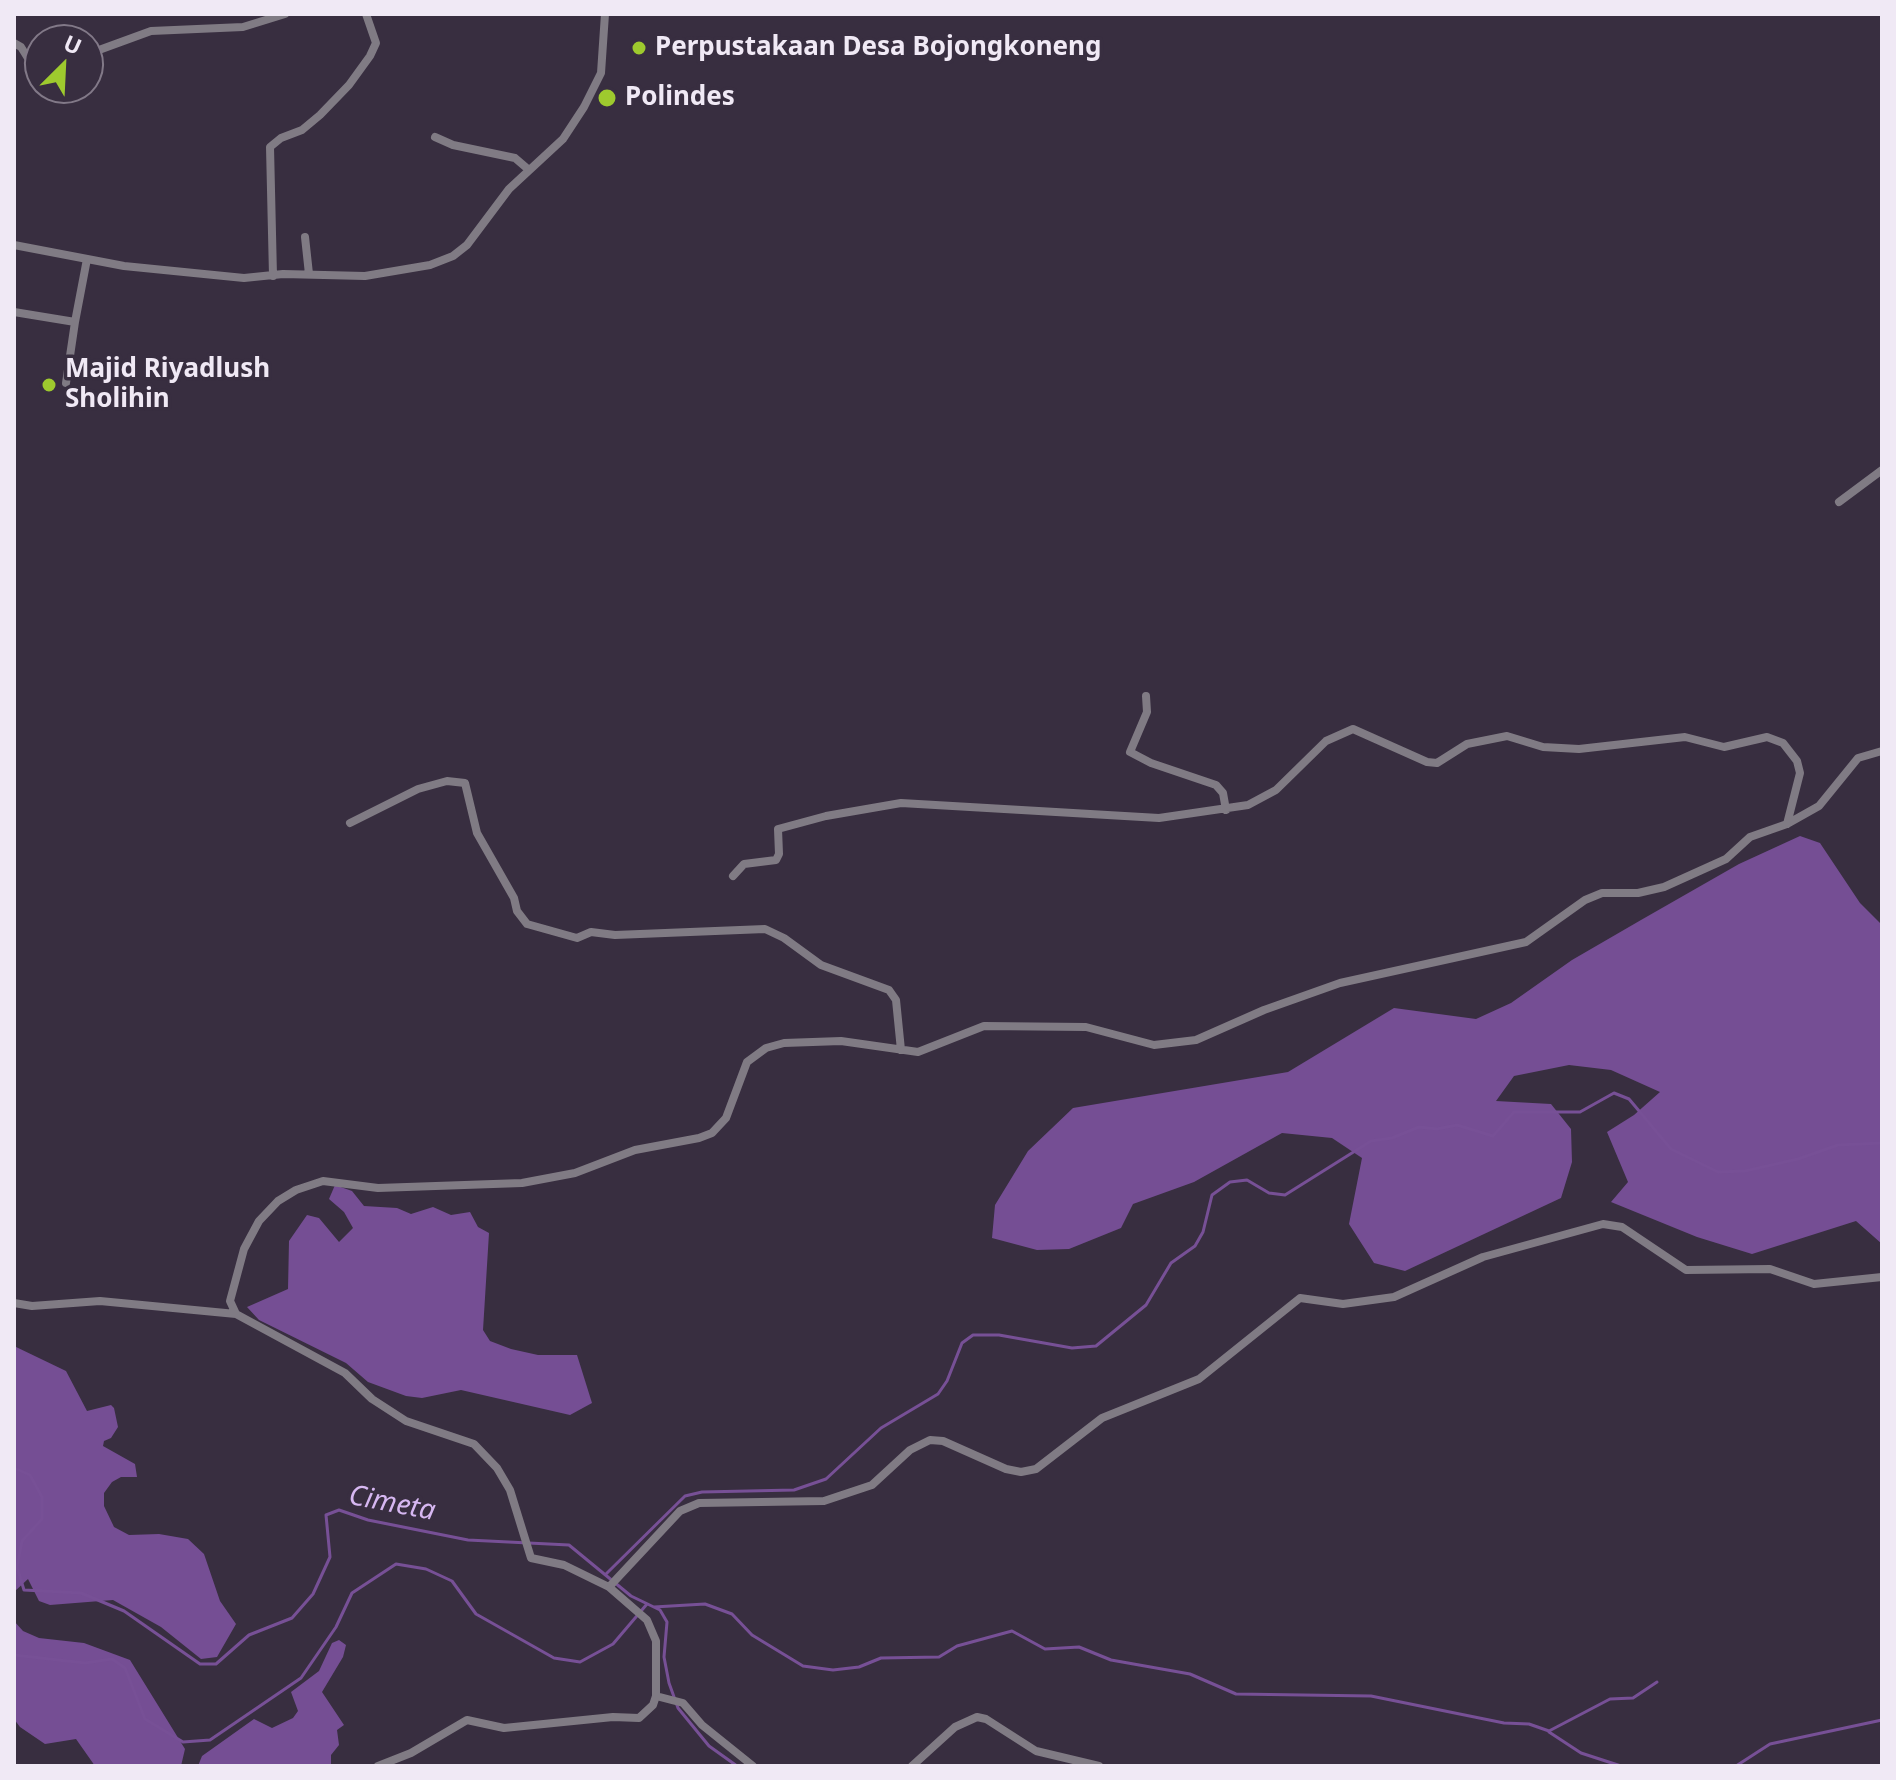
<!DOCTYPE html>
<html>
<head>
<meta charset="utf-8">
<style>
	body { margin:0 }
	#map { position:relative; width:1896px; height:1780px; overflow:hidden; background:#382e40; font-family:"Noto Sans",sans-serif }
	canvas { display:block }
	.frame { position:absolute; inset:0; border:16px solid #f0e9f5; pointer-events:none }
	.north { position:absolute; left:24px; top:24px; width:80px; height:80px; box-sizing:border-box; background:#382e40; border:2px solid #827988; border-radius:50%; rotate:24deg; font-size:22px; font-weight:700; line-height:32px; text-align:center; color:#f0e9f5 }
	.north::after { content:''; display:block; margin:auto; width:28px; height:36px; background:#9eca2e; clip-path:polygon(50% 0,100% 100%,50% 72%,0 100%) }
</style>
</head>
<body>
<div id="map">
<canvas width="1896" height="1780"></canvas>
<div class="frame"></div>
<div class="north">U</div>
</div>
<script>
const ctx = document.querySelector('canvas').getContext('2d');
ctx.lineJoin = 'round';
function fill(path, color) { ctx.fillStyle = color; ctx.fill(path, 'evenodd'); }
const toPath = rows => new Path2D(rows.map(r => 'M' + r).join(''));
function trace(path, color, width, dash) { ctx.strokeStyle = color; ctx.lineWidth = width; ctx.lineCap = dash ? 'butt' : 'round'; ctx.setLineDash(dash || []); ctx.stroke(path); }
function label(font, color, halo, rows, align = 'center') {
  ctx.font = font + ' "Noto Sans",sans-serif'; ctx.lineWidth = 7; ctx.setLineDash([]); ctx.textBaseline = 'middle'; ctx.strokeStyle = halo; ctx.fillStyle = color; for (const [text, x, y, turn = 0] of rows) {
    ctx.save(); ctx.translate(x, y); ctx.rotate((+turn || 0) * Math.PI / 180); ctx.textAlign = isNaN(turn) ? turn : align; if (halo) ctx.strokeText(text, 0, 0); ctx.fillText(text, 0, 0); ctx.restore();
  }
}
const forest = toPath([
	[1800,836,1820,843,1860,903,1882,925,1882,1244,1856,1221,1752,1254,1697,1237,1611,1202,1628,1182,1607,1132,1634,1115,1660,1092,1611,1070,1569,1065,1514,1076,1496,1101,1551,1104,1571,1129,1572,1162,1561,1198,1405,1271,1374,1263,1349,1224,1362,1158,1332,1138,1282,1133,1194,1182,1133,1204,1121,1228,1069,1249,1037,1250,992,1238,995,1205,1028,1151,1073,1108,1288,1072,1394,1008,1476,1019,1511,1003,1572,960,1641,920,1739,864],
	[335,1185,352,1191,364,1206,397,1208,411,1214,433,1207,451,1215,470,1212,478,1227,489,1233,483,1330,490,1341,511,1349,538,1355,577,1355,592,1403,570,1415,461,1390,422,1398,406,1396,368,1382,346,1363,259,1320,247,1307,288,1289,289,1241,307,1215,319,1218,339,1242,353,1228,344,1212,329,1199],
	[14,1346,66,1371,87,1411,111,1405,114,1408,118,1427,111,1438,104,1441,103,1446,135,1464,137,1477,121,1477,112,1482,104,1493,104,1506,114,1527,129,1535,159,1534,188,1539,204,1554,220,1601,236,1624,217,1657,201,1659,161,1627,113,1600,50,1605,39,1601,28,1579,14,1592],
	[14,1621,23,1631,39,1638,84,1643,130,1660,185,1749,181,1766,95,1766,76,1739,45,1744,20,1727,14,1719],
	[339,1640,346,1645,343,1657,322,1692,344,1725,337,1730,339,1745,331,1755,331,1766,198,1766,202,1756,254,1719,272,1728,293,1718,298,1711,291,1692,319,1671,332,1643]
]);
const stream = toPath([
	[14,1468,30,1475,42,1497,42,1519,22,1541,17,1567,24,1590,81,1593,124,1611,200,1664,216,1664,249,1635,292,1618,313,1594,330,1557,326,1515,339,1510,368,1520,468,1540,569,1545,631,1596,660,1610,667,1622,664,1657,669,1683,678,1708,709,1746,737,1766],
	[606,1574,685,1496,702,1492,794,1490,826,1479,881,1428,938,1394,947,1381,962,1343,973,1335,999,1335,1072,1348,1096,1346,1146,1305,1171,1263,1195,1246,1203,1232,1212,1195,1230,1182,1247,1180,1269,1193,1285,1195,1371,1141,1392,1138,1419,1127,1437,1129,1457,1125,1493,1136,1514,1112,1580,1112,1614,1093,1629,1099,1671,1149,1718,1172,1745,1171,1798,1159,1838,1145,1882,1143],
	[654,1607,705,1604,732,1614,752,1635,803,1666,833,1670,859,1667,881,1658,939,1657,957,1646,1012,1631,1045,1649,1079,1647,1111,1660,1190,1674,1236,1694,1371,1696,1504,1723,1529,1724,1549,1731,1610,1699,1633,1698,1657,1682],
	[14,1655,85,1663,112,1659,125,1668,145,1719,183,1742,210,1740,301,1678,336,1627,352,1593,396,1564,426,1569,452,1581,476,1614,554,1658,580,1662,613,1644,647,1604],
	[1549,1732,1581,1753,1621,1766],
	[1736,1766,1770,1744,1882,1720]
]);
const street = toPath([
	[14,43,21,47,31,63,40,64],
	[88,54,151,31,243,27,285,14],
	[435,137,453,145,515,158,529,170],
	[305,237,309,274],
	[14,245,124,266,244,278,283,274,365,276,430,265,453,256,467,245,509,189,563,139,584,107,601,73,605,14],
	[273,276,270,147,281,138,302,130,320,115,349,85,370,56,376,43,366,14],
	[14,312,75,322,66,383],
	[75,322,87,259],
	[1839,502,1882,470],
	[1146,696,1147,712,1130,752,1151,763,1216,785,1223,793,1226,810],
	[350,823,418,789,447,781,465,783,477,833,514,898,517,911,527,924,577,938,591,932,615,935,765,929,784,938,821,965,889,990,896,1000,901,1050],
	[733,876,744,864,776,860,779,854,778,829,826,816,901,803,1159,818,1248,805,1276,790,1326,741,1353,729,1427,762,1437,763,1467,744,1507,736,1543,747,1579,749,1685,737,1724,747,1767,737,1783,743,1797,761,1800,773,1787,824],
	[14,1303,32,1306,100,1301,236,1314],
	[609,1587,680,1511,699,1503,824,1501,872,1485,910,1450,930,1440,943,1441,1006,1469,1021,1472,1036,1469,1102,1418,1199,1379,1300,1298,1343,1304,1394,1297,1483,1257,1603,1224,1622,1227,1686,1270,1770,1269,1814,1284,1882,1277],
	[656,1696,683,1703,702,1725,753,1766],
	[378,1766,411,1753,467,1720,504,1728,613,1717,639,1718,653,1705,656,1696,656,1641,647,1620,609,1587,564,1565,531,1558,510,1490,497,1468,474,1444,406,1421,372,1399,345,1373,236,1314,230,1301,244,1249,259,1221,278,1201,296,1190,323,1181,378,1188,522,1183,575,1173,635,1150,699,1138,712,1133,726,1118,747,1062,766,1048,784,1043,841,1041,918,1052,984,1026,1086,1027,1154,1045,1196,1040,1264,1010,1340,983,1526,942,1585,900,1602,893,1638,893,1664,887,1726,859,1750,837,1787,824,1819,806,1858,758,1882,751],
	[912,1766,955,1727,977,1717,986,1719,1036,1751,1099,1766]
]);
const markers = [
	[639,48,8,"#9eca2e"],
	[607,98,10,"#9eca2e"],
	[49,385,8,"#9eca2e"]
];
const poiNames = [
	["Perpustakaan Desa Bojongkoneng",655,48],
	["Polindes",625,98],
	["Majid Riyadlush",65,370],
	["Sholihin",65,400]
];
const waterNames = [
	["Cimeta",392,1504,11]
];
fill(forest, '#754e94');
trace(stream, '#775096', 3);
trace(street, '#807b84', 8);
for (const [x, y, r, color] of markers) { const dot = new Path2D(); dot.arc(x, y, r, 0, 2 * Math.PI); ctx.fillStyle = color; ctx.fill(dot); trace(dot, '#382e40', 3); }
label('bold 26px', '#f0e9f5', '#382e40', poiNames, 'left');
label('italic 28px', '#d6b7f1', '#382e40', waterNames);
</script>
</body>
</html>
